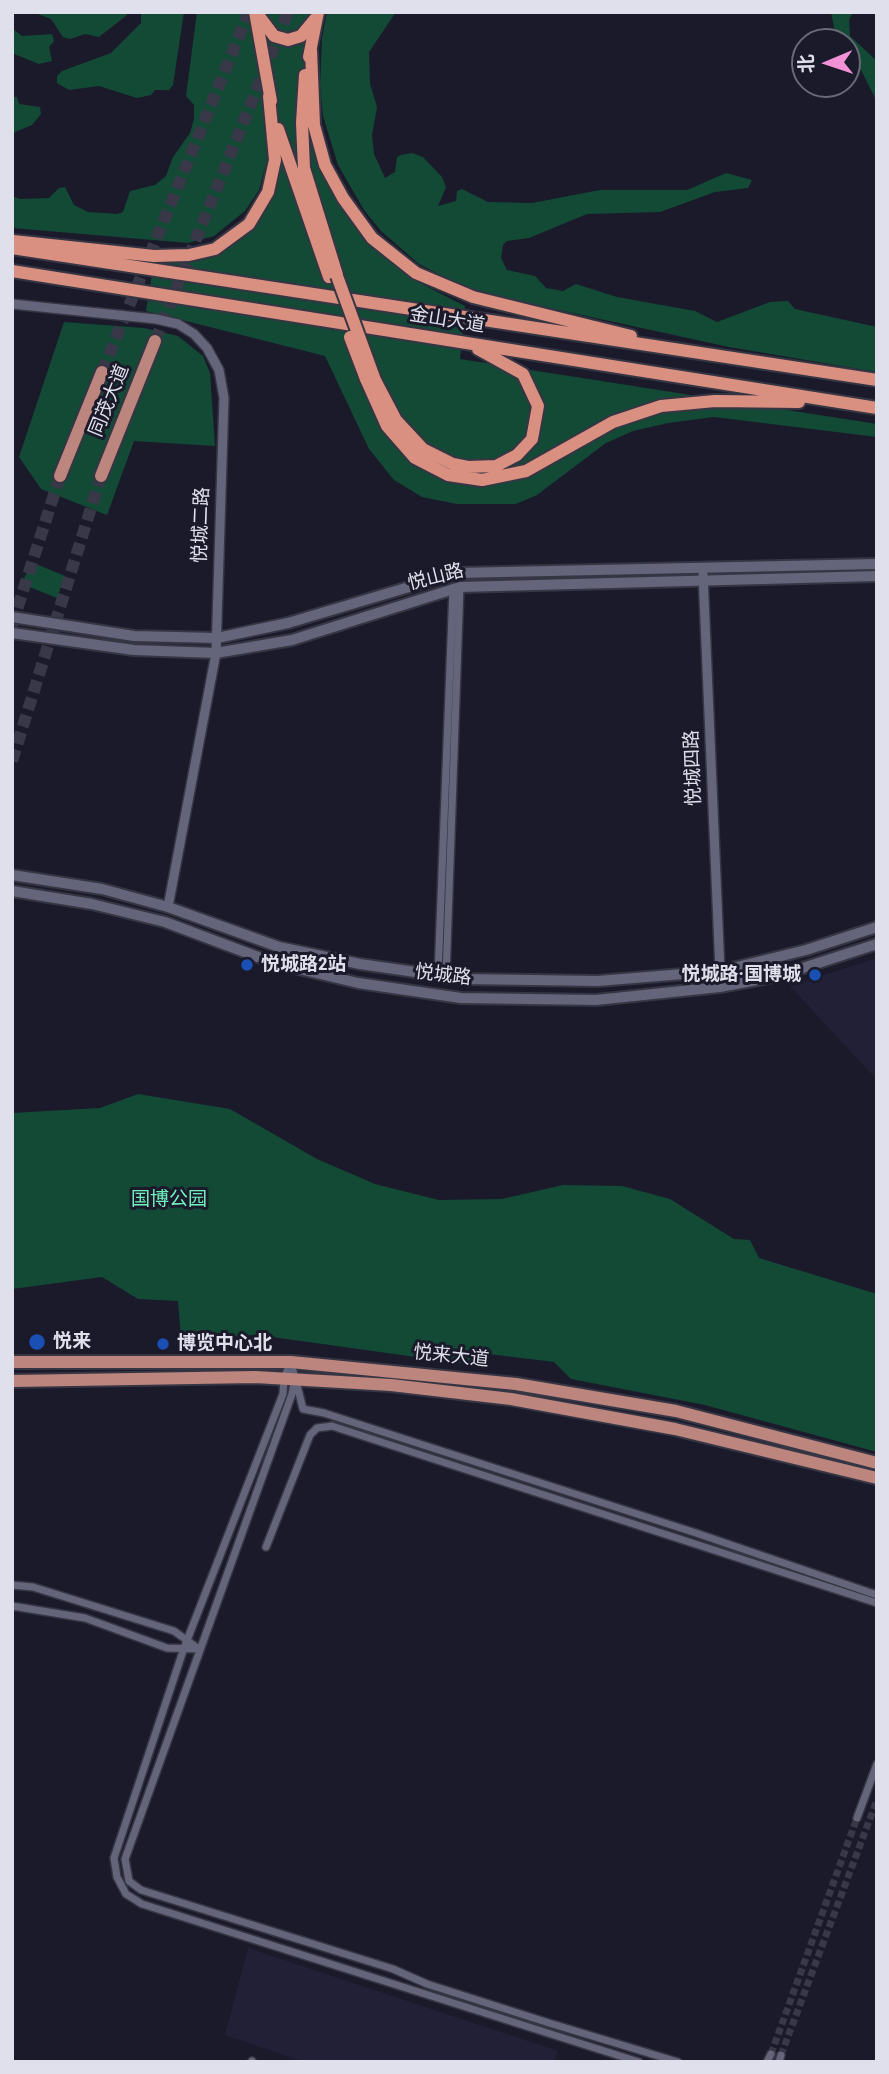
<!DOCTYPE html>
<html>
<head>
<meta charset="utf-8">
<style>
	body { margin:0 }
	#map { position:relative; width:889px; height:2074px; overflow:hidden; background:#1b1a2b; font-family:"Roboto Condensed","Noto Sans SC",sans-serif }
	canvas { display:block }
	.frame { position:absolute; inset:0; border:14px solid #dfe0ec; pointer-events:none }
	.north { position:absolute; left:791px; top:28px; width:70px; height:70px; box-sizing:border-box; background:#1b1a2b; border:2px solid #696978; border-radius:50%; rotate:268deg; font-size:19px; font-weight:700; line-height:28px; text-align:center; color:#dfe0ec }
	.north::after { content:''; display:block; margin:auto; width:24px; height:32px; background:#f391d6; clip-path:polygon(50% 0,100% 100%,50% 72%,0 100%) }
</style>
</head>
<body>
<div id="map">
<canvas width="889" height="2074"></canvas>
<div class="frame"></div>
<div class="north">北</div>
</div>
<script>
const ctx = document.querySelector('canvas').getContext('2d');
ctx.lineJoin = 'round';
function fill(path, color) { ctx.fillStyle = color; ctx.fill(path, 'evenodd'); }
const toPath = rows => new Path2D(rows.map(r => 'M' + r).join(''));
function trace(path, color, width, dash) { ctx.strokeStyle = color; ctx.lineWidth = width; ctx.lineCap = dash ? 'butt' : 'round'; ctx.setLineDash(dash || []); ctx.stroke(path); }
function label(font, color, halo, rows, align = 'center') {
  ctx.font = font + ' "Roboto Condensed","Noto Sans SC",sans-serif'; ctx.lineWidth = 6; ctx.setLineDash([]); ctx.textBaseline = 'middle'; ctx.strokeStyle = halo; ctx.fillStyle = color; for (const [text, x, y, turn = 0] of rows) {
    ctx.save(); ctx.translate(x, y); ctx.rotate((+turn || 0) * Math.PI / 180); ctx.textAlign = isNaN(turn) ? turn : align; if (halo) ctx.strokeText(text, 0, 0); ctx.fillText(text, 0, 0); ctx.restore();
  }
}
const built = toPath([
	[877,958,877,1080,790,986],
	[248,1948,558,2051,554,2062,305,2062,225,2035]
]);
const green = toPath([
	[33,12,127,12,127,15,99,37,85,34,70,39,63,37,51,19],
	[141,12,184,12,173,85,169,90,155,90,151,95,137,98,99,86,69,90,57,83,57,76,62,71,111,53,141,23],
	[197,12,249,12,266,112,267,160,259,190,245,211,214,236,188,243,12,228,12,190,14,197,21,199,49,198,59,188,65,187,74,205,88,212,117,214,123,212,130,191,155,185,166,176,173,157,190,133,194,119,194,105,186,96],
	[265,12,311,12,303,54,309,123,333,191,348,216,391,261,416,281,465,306,460,359,877,424,877,437,714,417,668,423,633,431,606,443,537,495,516,504,457,504,422,497,394,480,369,449,325,356,146,311,154,262,201,258,238,242,266,209,281,165],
	[327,12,396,12,369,52,370,84,377,107,372,135,374,154,385,178,395,172,397,157,401,155,412,153,423,157,442,177,446,187,438,206,456,201,457,191,462,189,488,202,532,203,600,190,687,190,726,173,752,180,748,188,715,192,660,212,587,214,529,238,507,241,503,245,501,258,507,270,535,276,546,288,563,291,576,284,617,297,695,311,717,322,770,302,788,301,795,309,877,327,877,372,729,347,499,297,458,284,419,264,381,231,364,210,338,165,323,116,320,86,322,38],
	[831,12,853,12,849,20,850,36,877,61,877,102,859,66,847,54,847,42,837,42],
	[12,28,22,36,52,34,54,41,49,47,52,61,39,64,12,53],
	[12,97,17,97,19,104,40,107,41,114,32,125,15,132,12,139],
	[64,322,144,328,178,336,203,356,210,373,215,446,134,441,107,515,41,489,19,457],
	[31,562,65,576,57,598,22,584],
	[138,1094,230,1109,317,1159,375,1184,439,1200,502,1199,563,1185,622,1186,670,1199,734,1239,750,1240,759,1258,877,1294,877,1452,705,1405,571,1379,554,1362,489,1354,466,1364,258,1335,181,1339,178,1301,138,1299,102,1277,12,1289,12,1113,100,1108]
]);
const minorTunnel = toPath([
	[771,2054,857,1818],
	[781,2055,877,1800]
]);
const primaryTunnel = toPath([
	[155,341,288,12],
	[102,372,249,12],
	[12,625,60,476],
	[12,761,101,476]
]);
const minor = toPath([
	[438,975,453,588],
	[446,976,460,587],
	[296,1381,303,1409,324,1413,696,1533,877,1595],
	[266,1547,310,1435,317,1428,332,1426,877,1603],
	[12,1585,33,1587,174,1631,199,1649,167,1648,85,1618,12,1606],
	[857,1818,877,1764],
	[252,2062,252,2061],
	[639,2062,142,1904,126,1894,117,1877,114,1858,184,1648,283,1394,284,1378,291,1362,295,1379,292,1394,125,1859,129,1881,141,1890,393,1969,427,1984,549,2023,678,2062],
	[767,2062,771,2054],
	[779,2062,781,2055]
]);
const tertiary = toPath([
	[12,304,156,319,178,324,194,334,207,348,219,370,224,398,216,653,168,907],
	[703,574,720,971]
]);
const secondary = toPath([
	[12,617,134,636,217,638,288,623,456,573,877,564],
	[12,633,134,650,216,653,292,640,460,587,877,576],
	[12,875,102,889,168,907,279,947,360,964,464,979,598,981,720,971,806,950,877,927],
	[12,891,92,904,165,922,274,963,358,983,461,998,596,1000,720,987,778,976,877,944]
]);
const primary = toPath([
	[60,476,102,372],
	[101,476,155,341],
	[12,1362,291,1362,516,1384,676,1411,877,1463],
	[12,1381,255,1377,391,1385,511,1399,675,1429,877,1478]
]);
const trunk = toPath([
	[255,12,271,101],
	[259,16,274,36,288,40,301,36,315,19],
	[311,50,314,125,325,165,343,198,372,238,416,273,473,297,631,336],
	[309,57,318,12],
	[305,75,302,123,304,168,337,275],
	[278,129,329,277],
	[13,241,154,256,189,255,215,249,249,224,268,192,275,160,269,96],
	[12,248,877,380],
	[12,271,877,408],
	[366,379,387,426,415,458,448,475,482,480,526,471,613,422,661,406,715,401,799,402],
	[375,380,396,420,423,449,453,464,468,467,496,466,517,455,532,439,538,406,523,374,478,349]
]);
const trunkBridge = toPath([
	[337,276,375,380],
	[350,337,366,379]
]);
const markers = [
	[247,965,7,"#1a4fb4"],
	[815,975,7,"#1a4fb4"],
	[37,1342,9,"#1a4fb4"],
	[163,1344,7,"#1a4fb4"]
];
const streetNames = [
	["金山大道",447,321,9],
	["同茂大道",110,401,-68],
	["悦城二路",202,525,-88],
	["悦山路",436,578,-14],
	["悦城四路",694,768,-92],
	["悦城路",443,976,7],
	["悦来大道",451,1357,6]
];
const poiNames = [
	["悦城路2站",261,965],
	["悦城路·国博城",801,975,"right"],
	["悦来",53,1342],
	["博览中心北",177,1344]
];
const parkNames = [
	["国博公园",169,1200]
];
fill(built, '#212037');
fill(green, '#124a35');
trace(minorTunnel, '#383848', 7, [7, 3.5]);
trace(primaryTunnel, '#383848', 12, [12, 6]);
trace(minor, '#363543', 10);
trace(tertiary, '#363543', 12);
trace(secondary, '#363543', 14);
trace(primary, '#363543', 16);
trace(trunk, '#363543', 16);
trace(minor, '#64647a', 7);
trace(tertiary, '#64647a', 9);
trace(secondary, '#64647a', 10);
trace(primary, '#bc857e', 12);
trace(trunk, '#d99080', 12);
trace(trunkBridge, '#363543', 16, []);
trace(trunkBridge, '#d99080', 12);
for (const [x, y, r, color] of markers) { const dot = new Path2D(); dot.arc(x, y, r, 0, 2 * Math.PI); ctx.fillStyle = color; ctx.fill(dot); trace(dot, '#1b1a2b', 2.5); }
label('19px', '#dfe0ec', '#1b1a2b', streetNames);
label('bold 19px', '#dfe0ec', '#1b1a2b', poiNames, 'left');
label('19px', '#6ef2bd', '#1b1a2b', parkNames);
</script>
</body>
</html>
